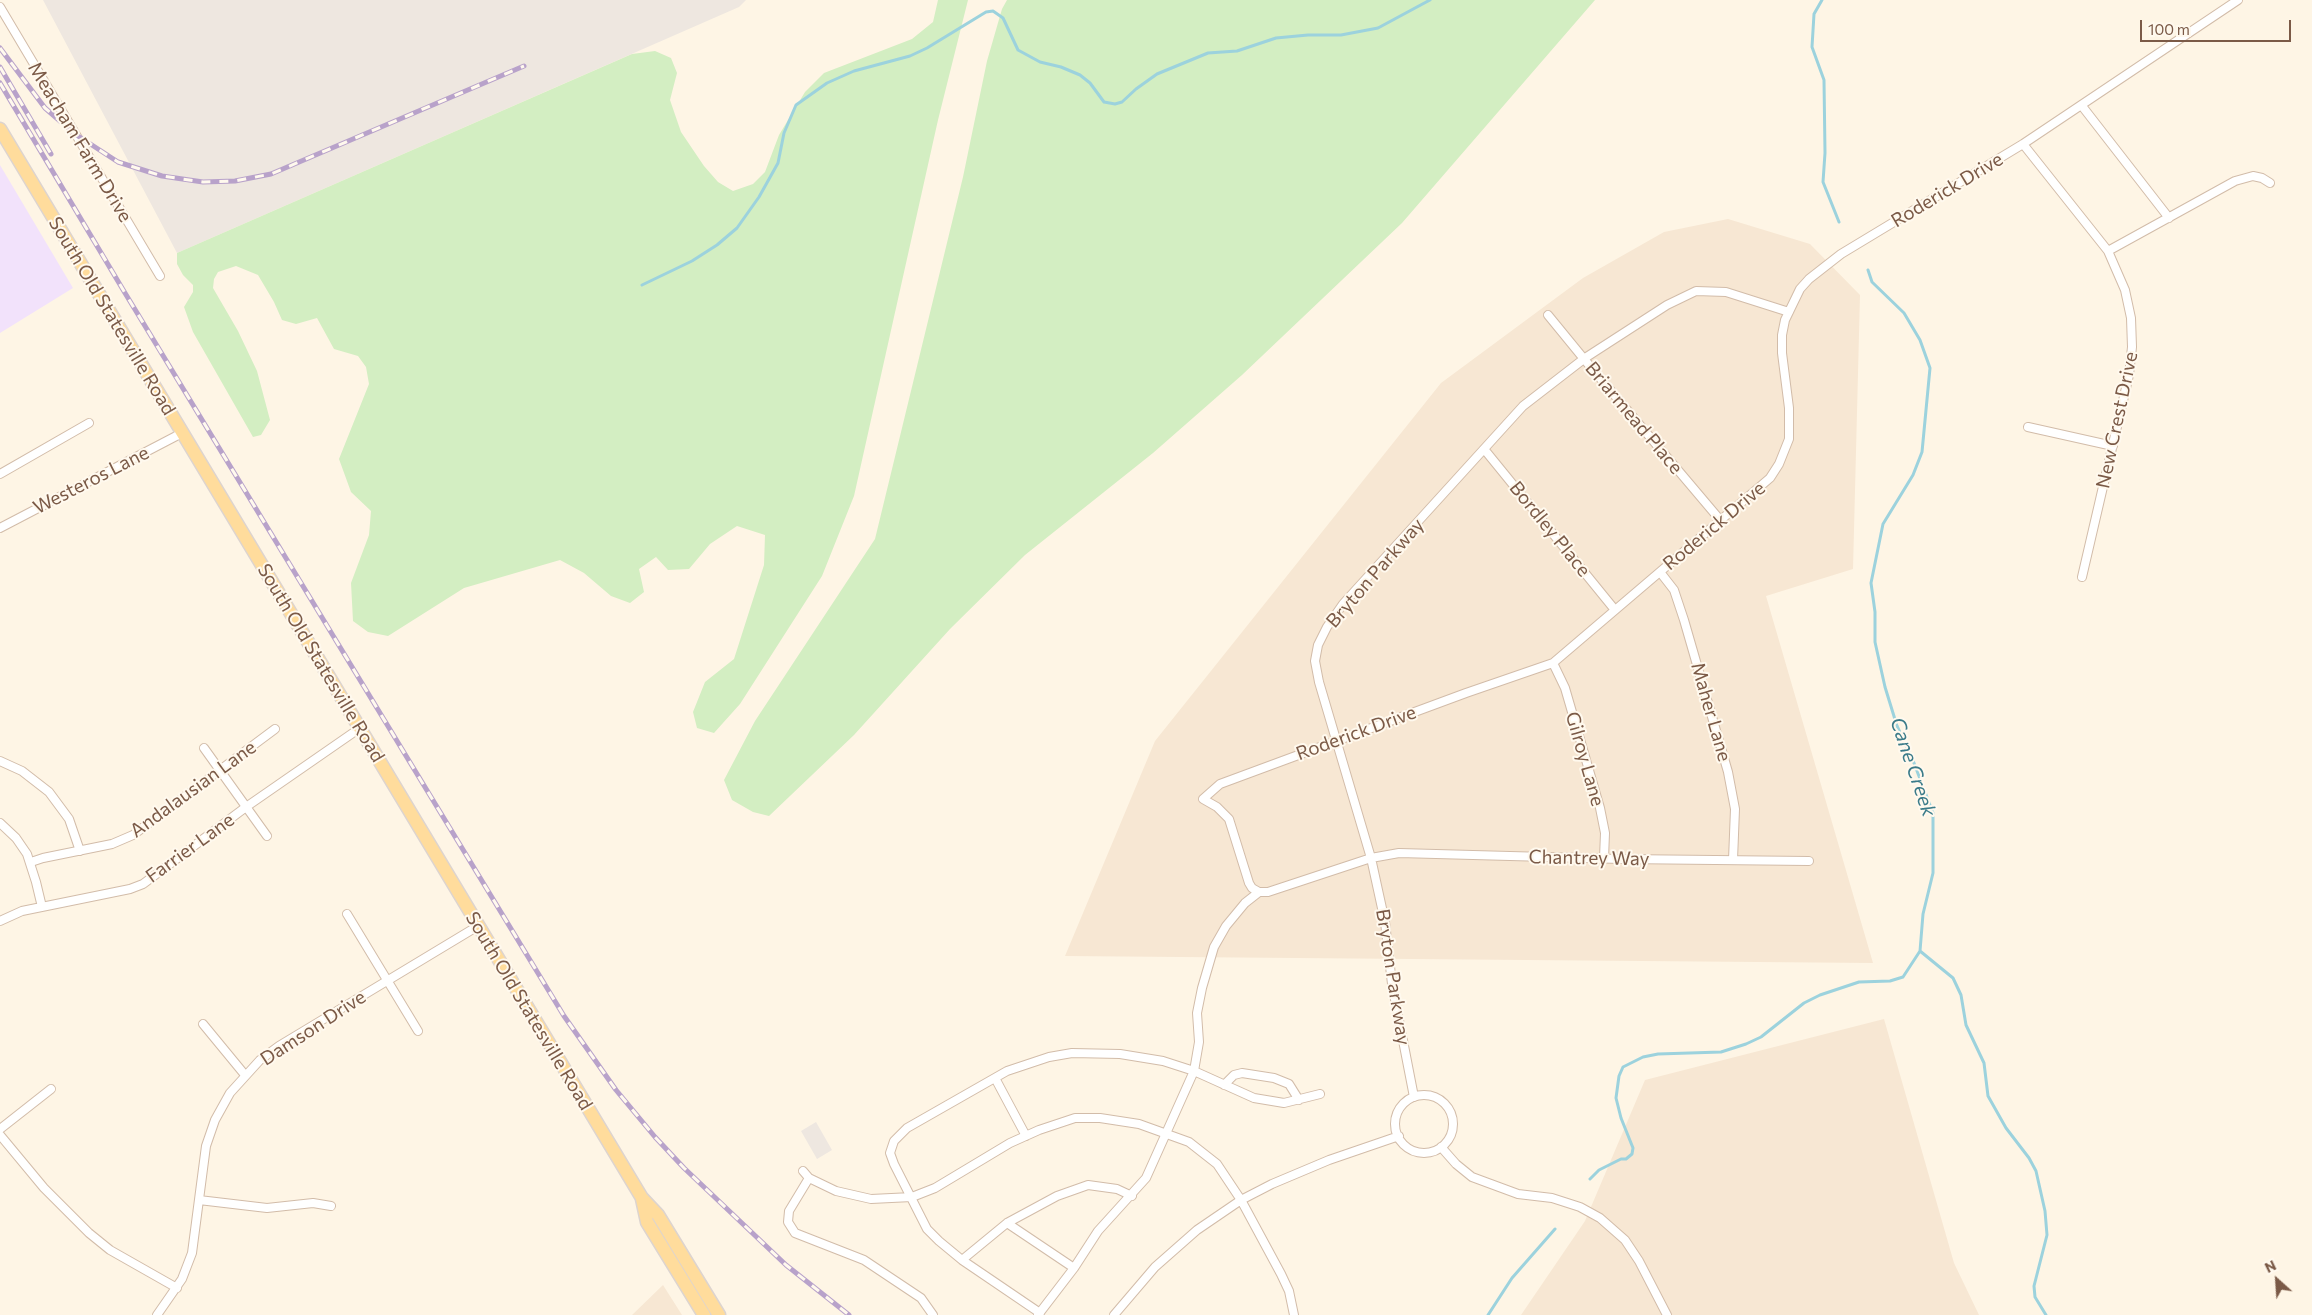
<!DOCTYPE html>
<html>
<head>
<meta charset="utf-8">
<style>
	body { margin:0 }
	#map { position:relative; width:2312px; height:1315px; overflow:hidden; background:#fef5e5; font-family:Commissioner,sans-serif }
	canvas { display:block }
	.north { position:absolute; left:2252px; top:1255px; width:50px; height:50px; -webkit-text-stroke:4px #fff9ee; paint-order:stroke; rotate:334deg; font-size:14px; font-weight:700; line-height:20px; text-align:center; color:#7b5a47 }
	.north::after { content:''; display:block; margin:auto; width:18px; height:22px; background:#7b5a47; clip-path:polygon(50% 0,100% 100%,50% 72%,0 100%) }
	.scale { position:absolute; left:2140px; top:20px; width:151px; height:22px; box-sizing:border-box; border:2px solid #7b5a47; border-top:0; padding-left:6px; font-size:15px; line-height:18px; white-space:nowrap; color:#7b5a47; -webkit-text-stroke:4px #fff9ee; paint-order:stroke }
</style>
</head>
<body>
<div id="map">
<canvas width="2312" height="1315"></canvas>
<div class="north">N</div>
<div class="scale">100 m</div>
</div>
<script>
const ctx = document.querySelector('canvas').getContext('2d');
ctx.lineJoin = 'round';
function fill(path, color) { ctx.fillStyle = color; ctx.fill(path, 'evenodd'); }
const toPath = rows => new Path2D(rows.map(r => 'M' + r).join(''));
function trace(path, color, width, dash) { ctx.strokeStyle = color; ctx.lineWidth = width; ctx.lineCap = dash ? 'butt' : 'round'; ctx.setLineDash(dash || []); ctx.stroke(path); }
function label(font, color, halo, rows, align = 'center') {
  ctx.font = font + ' Commissioner,sans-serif'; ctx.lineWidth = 4; ctx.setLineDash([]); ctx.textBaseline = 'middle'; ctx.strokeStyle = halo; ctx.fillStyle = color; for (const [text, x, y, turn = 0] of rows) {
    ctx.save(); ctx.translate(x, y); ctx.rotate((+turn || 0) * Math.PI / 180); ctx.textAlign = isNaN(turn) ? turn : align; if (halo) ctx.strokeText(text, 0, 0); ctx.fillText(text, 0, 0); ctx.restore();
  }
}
const residential = toPath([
	[1728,219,1810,244,1860,295,1853,569,1766,596,1873,963,1065,956,1155,741,1441,383,1583,278,1664,232],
	[1884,1019,1954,1263,1979,1315,1521,1315,1585,1221,1645,1080],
	[663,1285,682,1315,632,1315]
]);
const industrial = toPath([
	[43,0,746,0,739,7,177,253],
	[816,1122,832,1150,817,1159,801,1131]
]);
const education = toPath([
	[0,165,73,288,0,333]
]);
const green = toPath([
	[938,0,968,0,938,120,854,496,822,576,740,704,714,733,697,728,693,712,705,682,734,659,764,565,765,535,737,526,710,544,689,569,668,570,656,557,639,569,644,592,630,603,611,596,584,573,560,560,464,588,388,636,368,632,353,621,351,583,369,535,371,511,351,492,339,459,369,384,366,367,358,356,334,349,317,318,296,324,282,320,274,302,258,275,236,266,218,272,214,279,213,288,238,331,257,371,270,420,261,435,253,437,193,332,184,307,193,292,193,285,183,275,177,264,177,253,632,54,655,51,671,58,677,73,670,100,681,132,704,166,718,182,733,191,753,184,765,172,779,135,805,92,824,73,912,39,933,22],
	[1007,0,1595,0,1402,223,1242,375,1153,453,1025,555,950,629,854,735,769,816,753,812,732,800,724,780,755,721,875,539,963,177,987,61,1002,9]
]);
const stream = toPath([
	[1822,0,1814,14,1812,47,1824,80,1825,153,1823,182,1839,222],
	[642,285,692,261,717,245,737,228,759,197,778,163,784,133,796,105,827,83,854,71,910,56,927,48,986,12,993,11,1003,18,1018,50,1040,62,1061,67,1080,75,1090,83,1104,102,1115,104,1122,102,1136,89,1157,74,1208,53,1237,51,1276,38,1308,35,1341,35,1378,28,1430,0],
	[1920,951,1953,978,1961,995,1966,1025,1984,1063,1988,1096,2006,1128,2029,1158,2036,1171,2045,1211,2047,1235,2034,1286,2035,1297,2046,1315],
	[1590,1179,1599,1170,1621,1159,1626,1159,1632,1154,1633,1148,1621,1118,1616,1098,1619,1076,1623,1067,1643,1057,1658,1054,1721,1052,1746,1044,1761,1037,1804,1003,1820,995,1859,982,1890,981,1903,977,1920,951,1923,914,1933,873,1933,813,1914,763,1897,726,1885,687,1875,642,1875,612,1871,583,1883,524,1913,475,1922,452,1930,368,1920,340,1904,313,1872,282,1868,270],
	[1488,1315,1512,1278,1555,1229]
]);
const minor = toPath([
	[0,7,160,276],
	[2082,106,2169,218],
	[2023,144,2108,251,2125,290,2131,318,2132,347,2129,375,2082,577],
	[2108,251,2235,181,2253,176,2262,178,2270,183],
	[1548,315,1584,359,1721,521],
	[2028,427,2113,446],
	[1484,449,1615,610],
	[0,474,89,423],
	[0,528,182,433],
	[1660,572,1674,590,1684,620,1728,772,1735,809,1733,860],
	[1553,663,1565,688,1600,808,1605,833,1604,858],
	[204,748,267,836],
	[0,761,22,771,49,792,69,819,80,851],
	[0,823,16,838,27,854,36,882,42,907],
	[1809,861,1621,859,1399,853,1371,858,1268,892,1259,892,1252,888,1249,883,1229,819,1217,807,1203,799,1220,784,1466,693,1553,663,1770,478,1779,464,1789,439,1789,408,1782,353,1782,335,1785,320,1800,289,1809,279,1841,254,2023,144,2238,0],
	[31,862,43,858,112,844,133,835,275,729],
	[347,914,418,1031],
	[0,921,22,911,130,889,143,884,246,807,360,728],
	[203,1024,245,1075],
	[995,1078,1026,1136],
	[1224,1085,1234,1075,1242,1073,1274,1078,1289,1084,1299,1100],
	'1395 1124a29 29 0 1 1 58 0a29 29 0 1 1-58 0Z',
	[1414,1097,1392,984,1385,922,1371,858,1319,682,1315,661,1318,645,1327,627,1343,604,1523,406,1585,358,1667,305,1696,291,1726,292,1789,312],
	[0,1129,51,1089],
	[0,1135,44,1188,89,1233,110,1250,177,1288],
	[1441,1147,1456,1164,1472,1177,1518,1194,1552,1198,1580,1207,1600,1218,1625,1240,1639,1261,1667,1315],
	[803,1171,809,1178,836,1191,871,1199,912,1197,935,1188,1010,1143,1039,1130,1075,1118,1100,1118,1139,1124,1189,1142,1217,1164,1241,1200,1281,1274,1289,1291,1294,1315],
	[809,1178,789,1211,788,1222,795,1233,864,1260,921,1298,933,1315],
	[199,1200,267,1208,313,1203,331,1206],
	[1007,1223,1074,1268],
	[962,1260,1007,1223,1057,1196,1088,1185,1117,1189,1132,1196],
	[1040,1313,962,1260,939,1241,927,1229,894,1164,890,1153,894,1141,907,1128,1007,1071,1049,1057,1072,1053,1120,1054,1163,1061,1194,1071,1254,1098,1284,1103,1320,1094],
	[157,1315,182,1279,192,1253,206,1146,215,1120,230,1093,260,1060,279,1046,478,926],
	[1038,1315,1074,1268,1098,1231,1146,1178,1194,1071,1199,1042,1197,1013,1202,988,1214,947,1226,926,1245,903,1259,892],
	[1114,1315,1155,1267,1197,1230,1241,1200,1272,1184,1329,1160,1399,1136]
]);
const primary = toPath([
	[0,129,642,1198,658,1215,719,1315],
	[642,1199,647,1222,704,1315]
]);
const rail = toPath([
	[0,48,45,108,75,134,118,162,162,176,203,182,235,181,271,174,524,66],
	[0,67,51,154],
	[0,83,125,293,564,1016,616,1090,655,1137,684,1168,786,1265,849,1315]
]);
const streetNames = [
	["Meacham Farm Drive",80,142,59],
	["Roderick Drive",1947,190,-31],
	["South Old Statesville Road",112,316,59],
	["Briarmead Place",1634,418,50],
	["New Crest Drive",2117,420,-78],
	["Westeros Lane",91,480,-27],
	["Roderick Drive",1714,526,-40],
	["Bordley Place",1550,529,51],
	["Bryton Parkway",1375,573,-49],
	["South Old Statesville Road",321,663,59],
	["Maher Lane",1711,712,74],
	["Roderick Drive",1356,733,-20],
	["Gilroy Lane",1585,759,74],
	["Andalausian Lane",193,789,-36],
	["Farrier Lane",190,848,-36],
	["Chantrey Way",1589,858,1],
	["Bryton Parkway",1393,977,81],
	["South Old Statesville Road",529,1011,59],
	["Damson Drive",313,1028,-33]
];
const waterNames = [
	["Cane Creek",1913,767,71]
];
fill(residential, '#f7e7d3');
fill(industrial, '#eee7e0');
fill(education, '#f2e2fb');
fill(green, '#d3eec2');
trace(stream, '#9cd2dd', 3);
trace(minor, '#d2bca9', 10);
trace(primary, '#ddd4cf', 15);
trace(minor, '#fff', 8);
trace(primary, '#ffdc9c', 12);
trace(rail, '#b8a2ca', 5);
trace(rail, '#fff9ee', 3, [9]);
label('19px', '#7b5a47', '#fff9ee', streetNames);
label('italic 20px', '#3b7b89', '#fff9ee', waterNames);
</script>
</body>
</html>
